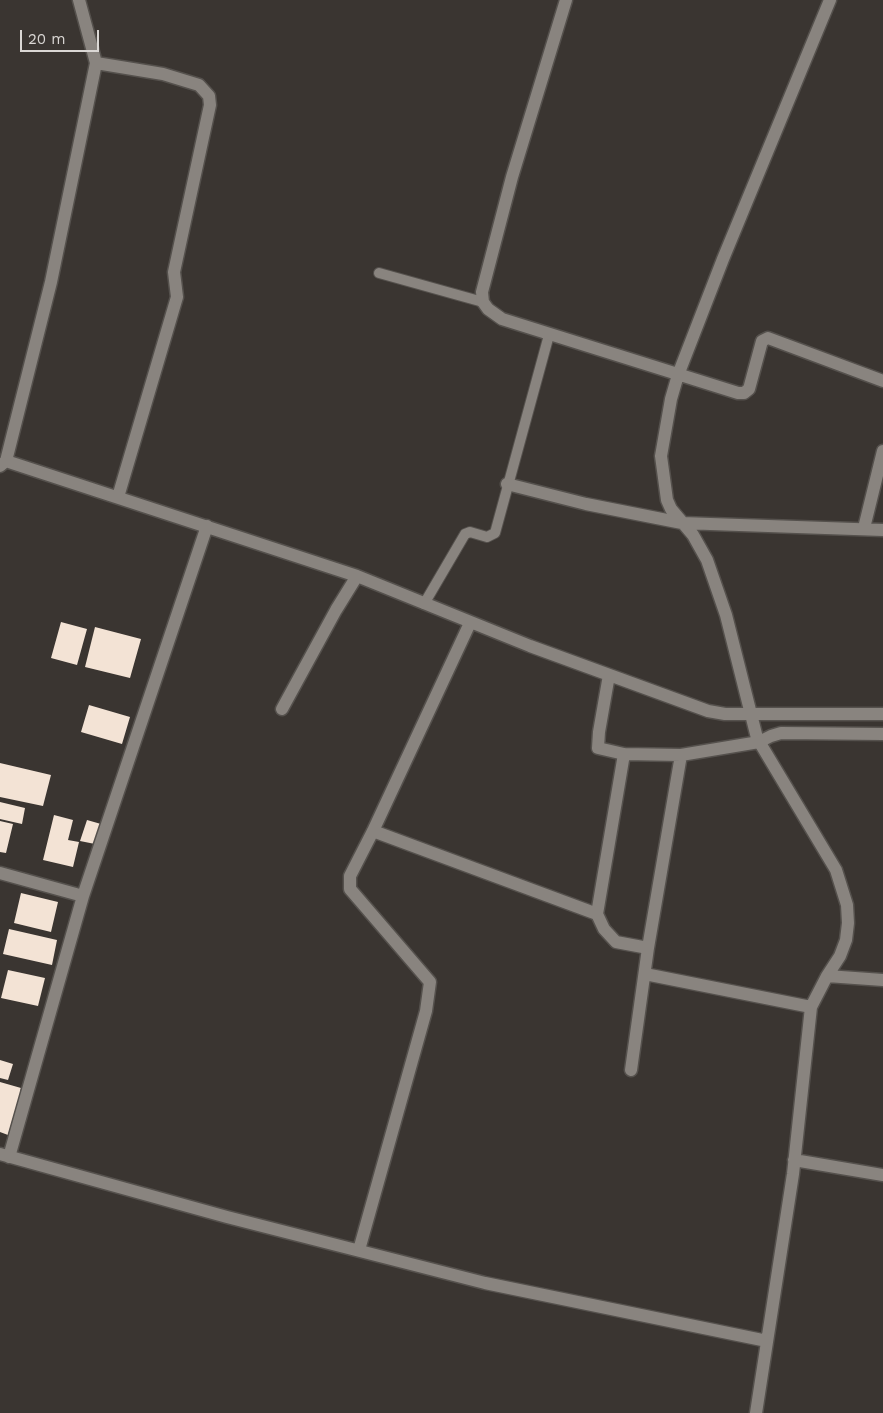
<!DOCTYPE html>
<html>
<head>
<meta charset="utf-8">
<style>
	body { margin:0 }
	#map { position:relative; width:883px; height:1413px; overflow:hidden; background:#3a3531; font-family:"Work Sans",sans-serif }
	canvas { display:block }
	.scale { position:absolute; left:20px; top:30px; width:79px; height:22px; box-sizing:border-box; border:2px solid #dad7d4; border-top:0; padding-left:6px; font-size:15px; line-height:18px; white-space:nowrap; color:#dad7d4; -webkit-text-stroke:4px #3a3531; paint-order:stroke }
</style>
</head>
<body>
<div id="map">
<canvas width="883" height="1413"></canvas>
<div class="scale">20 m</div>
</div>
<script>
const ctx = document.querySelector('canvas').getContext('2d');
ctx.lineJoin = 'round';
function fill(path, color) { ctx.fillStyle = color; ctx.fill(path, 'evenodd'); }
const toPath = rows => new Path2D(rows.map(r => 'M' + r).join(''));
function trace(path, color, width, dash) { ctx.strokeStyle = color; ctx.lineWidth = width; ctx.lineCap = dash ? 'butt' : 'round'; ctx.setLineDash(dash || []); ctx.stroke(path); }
const building = toPath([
	[61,622,87,629,77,665,51,658],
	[95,627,141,639,130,678,85,667],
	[89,705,130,717,122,744,81,732],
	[0,763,51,775,43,806,0,797],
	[0,802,25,808,22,824,0,819],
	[54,815,73,820,68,840,79,842,73,867,43,860],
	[87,820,101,824,95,844,80,841],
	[0,821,13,824,6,853,0,852],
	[21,893,58,902,51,932,14,923],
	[9,929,57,940,52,965,3,954],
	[8,970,45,978,38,1006,1,998],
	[0,1060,13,1064,8,1080,0,1078],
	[0,1082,21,1088,20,1092,26,1093,23,1105,17,1104,8,1135,0,1132]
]);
const lane = toPath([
	[379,273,483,302],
	[424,604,465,534,470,532,487,537,495,533,549,335]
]);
const street = toPath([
	[566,0,512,177,482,292,483,302,488,309,502,319,738,393,744,393,749,389,762,341,768,338,883,381],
	[96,63,163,74,199,85,209,96,210,105,174,272,177,297,118,497],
	[6,461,51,282,96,63,79,0],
	[0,466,6,461,357,576,530,646,708,711,725,714,883,714],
	[507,484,586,504,682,523,883,530],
	[864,528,883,451],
	[609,675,599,732,598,748,624,754,681,755],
	[282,709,336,610,357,576],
	[624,754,597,914,604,929,616,942,648,948],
	[373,831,597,914],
	[0,873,83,896],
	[645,974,811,1007],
	[827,976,883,980],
	[631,1070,648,948,681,755,759,742,771,736,781,733,883,734],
	[0,1154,227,1217,485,1283,767,1341],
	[9,1157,83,896,207,526],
	[794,1160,883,1175],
	[359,1250,426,1011,430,982,350,889,350,876,373,831,470,623],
	[756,1413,793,1174,811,1007,827,976,840,956,846,940,848,923,847,905,836,870,757,738,726,615,707,560,693,535,671,509,667,500,661,456,671,399,678,375,723,259,830,0]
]);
fill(building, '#f3e3d5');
trace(lane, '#55514d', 12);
trace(street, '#55514d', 15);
trace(lane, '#89847f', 10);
trace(street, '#89847f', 12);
</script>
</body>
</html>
